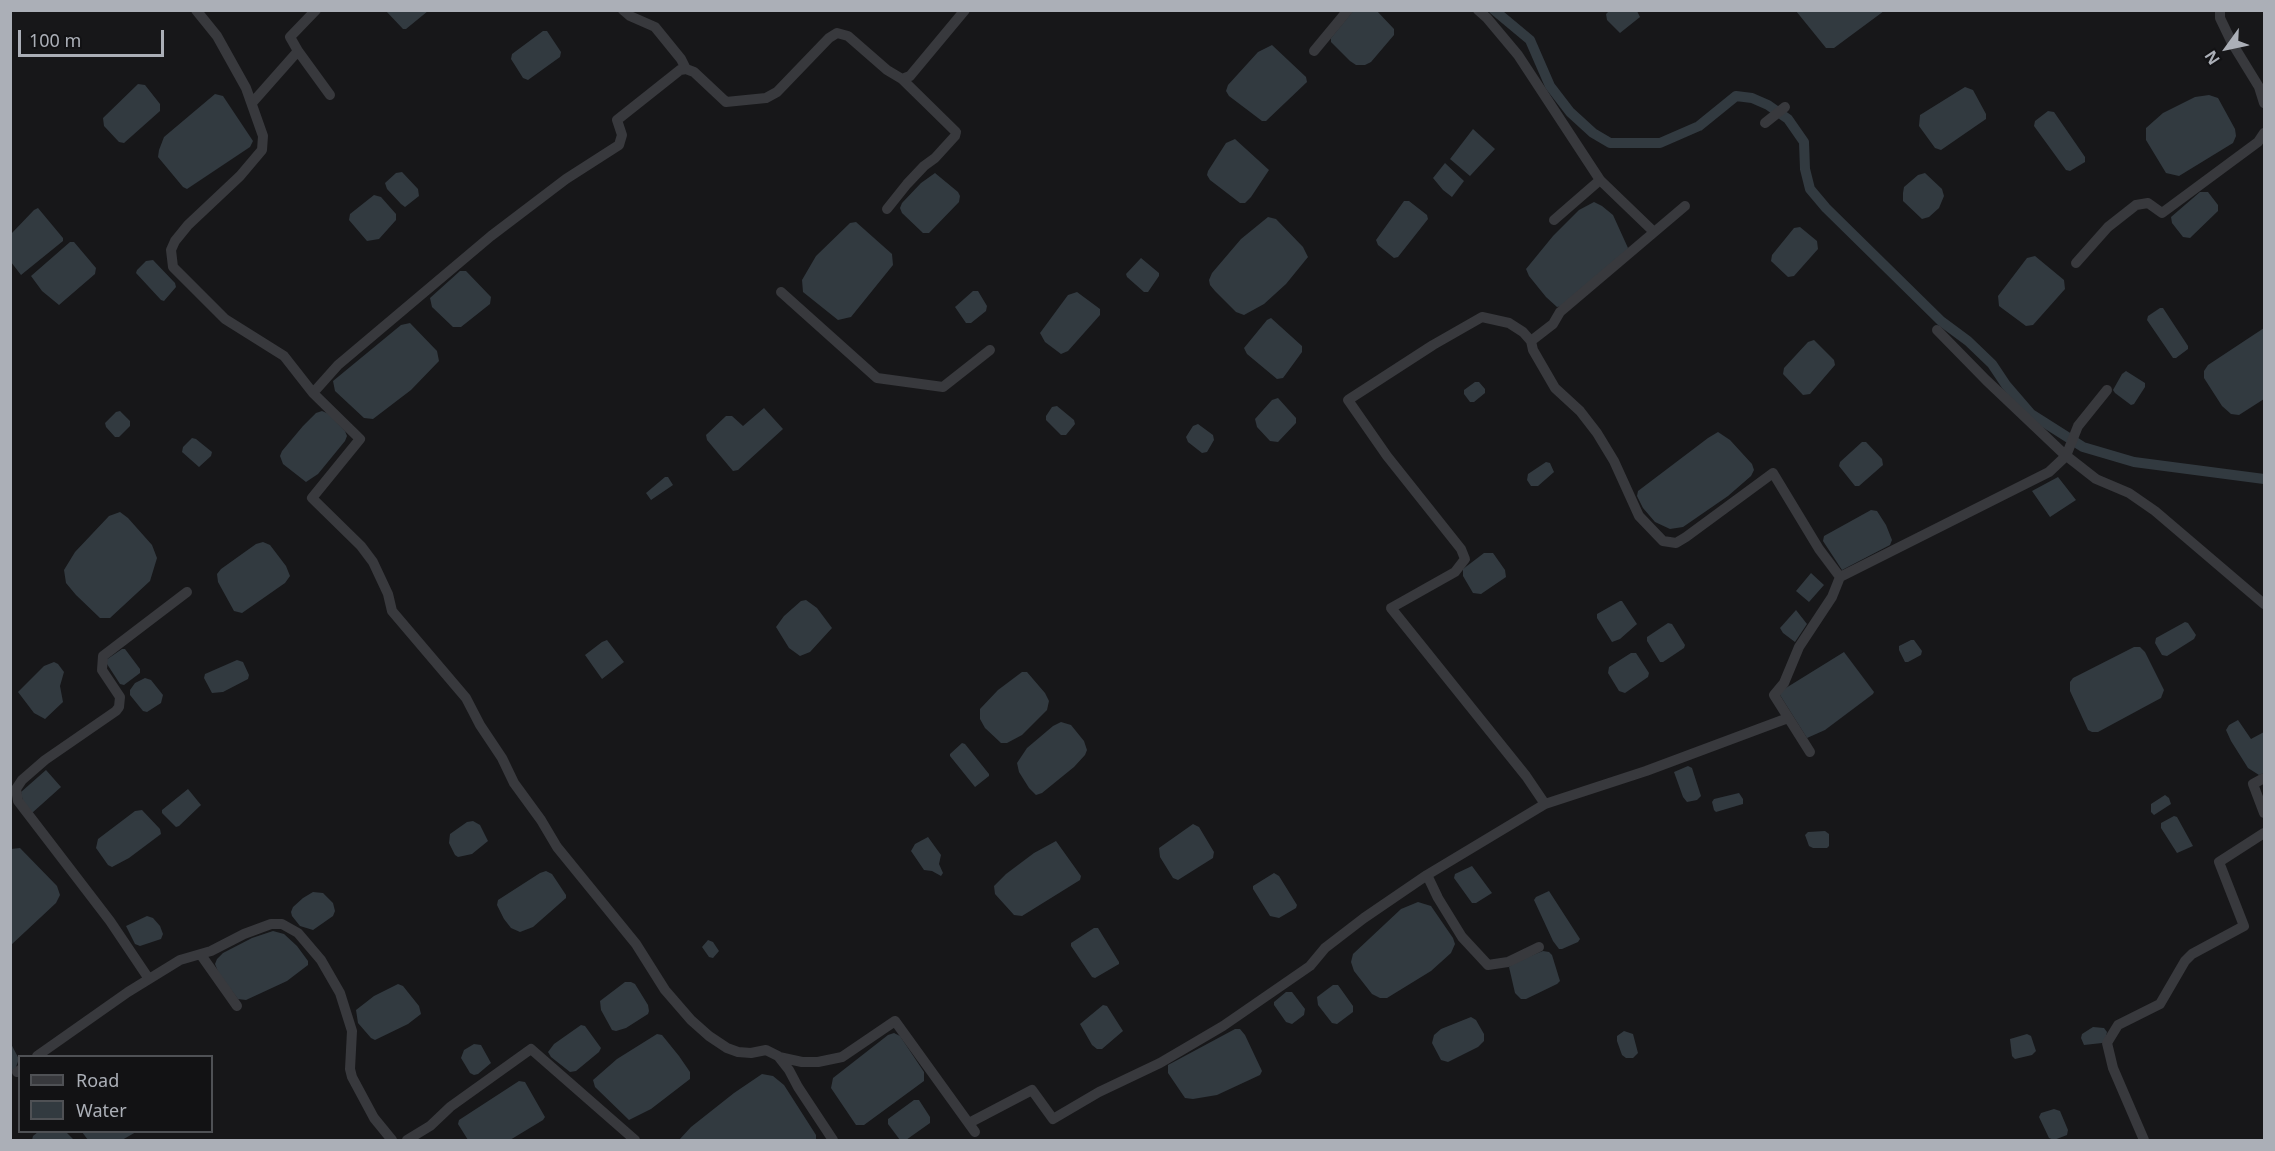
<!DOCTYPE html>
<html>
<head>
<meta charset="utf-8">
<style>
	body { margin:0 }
	#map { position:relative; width:2275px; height:1151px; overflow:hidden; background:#171719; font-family:"Noto Sans",sans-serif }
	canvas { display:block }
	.frame { position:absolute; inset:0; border:12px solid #abafb7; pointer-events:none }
	.legend { position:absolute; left:18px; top:1055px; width:195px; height:78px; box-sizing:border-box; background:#121214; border:2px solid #4f5155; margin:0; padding:8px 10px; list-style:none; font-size:18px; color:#abafb7 }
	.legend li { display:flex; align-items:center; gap:12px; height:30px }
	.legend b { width:30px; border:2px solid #4f5155 }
	.north { position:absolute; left:2197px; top:18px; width:60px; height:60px; -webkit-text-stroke:4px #121214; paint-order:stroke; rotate:237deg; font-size:16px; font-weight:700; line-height:24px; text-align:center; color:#abafb7 }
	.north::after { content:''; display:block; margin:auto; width:21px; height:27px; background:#abafb7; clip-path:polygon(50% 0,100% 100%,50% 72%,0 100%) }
	.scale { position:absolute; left:18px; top:30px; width:146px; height:27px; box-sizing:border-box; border:3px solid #abafb7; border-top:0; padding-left:8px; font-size:18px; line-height:21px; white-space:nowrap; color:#abafb7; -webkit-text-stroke:4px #121214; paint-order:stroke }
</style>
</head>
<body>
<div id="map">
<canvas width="2275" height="1151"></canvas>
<div class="frame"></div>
<ul class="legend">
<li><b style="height:8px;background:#38393d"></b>Road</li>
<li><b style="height:16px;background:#323a40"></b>Water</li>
</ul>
<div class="north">N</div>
<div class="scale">100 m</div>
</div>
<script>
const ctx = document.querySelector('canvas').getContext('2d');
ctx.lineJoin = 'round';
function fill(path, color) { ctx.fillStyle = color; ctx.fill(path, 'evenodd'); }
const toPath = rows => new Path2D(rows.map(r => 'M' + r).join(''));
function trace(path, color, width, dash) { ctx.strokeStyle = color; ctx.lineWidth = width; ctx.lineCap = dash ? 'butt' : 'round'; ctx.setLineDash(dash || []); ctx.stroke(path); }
const water = toPath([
	[386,11,428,11,406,29,403,29],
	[1353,11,1377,11,1394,29,1394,35,1371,62,1365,65,1356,65,1350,61,1331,42,1331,38],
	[1609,11,1637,11,1640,17,1620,33,1607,20,1606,14],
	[1796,11,1884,11,1834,48,1826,48],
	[543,31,547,31,561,52,560,57,528,80,523,78,511,59,512,54],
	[1272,45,1306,77,1307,82,1266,121,1262,121,1229,96,1226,91,1228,85,1258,52],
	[138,84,145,85,160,104,160,111,124,143,119,142,104,126,103,118],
	[1965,87,1973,90,1986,114,1986,119,1941,150,1935,148,1919,126,1920,115],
	[215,94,223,96,253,141,250,147,187,189,183,187,158,157,159,150,164,137],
	[2209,95,2218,98,2235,129,2236,136,2233,143,2179,176,2166,173,2146,140,2146,128,2163,113,2195,97],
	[2048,111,2054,112,2085,157,2085,162,2070,171,2066,170,2034,126,2035,121],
	[1473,129,1495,149,1470,176,1450,159],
	[1235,139,1269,170,1251,197,1245,203,1240,203,1210,180,1207,175,1208,171,1226,143],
	[1445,163,1464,181,1452,197,1443,190,1433,178],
	[402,172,418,189,419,196,405,207,401,204,387,189,385,183,396,173],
	[935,173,958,192,960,196,959,202,929,233,923,233,902,213,900,208,902,203,921,183],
	[1925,173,1942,189,1944,196,1939,208,1929,217,1922,219,1903,201,1903,193,1904,187,1918,175],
	[2200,192,2208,192,2218,205,2218,211,2190,238,2183,237,2172,223,2171,217],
	[374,195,381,197,396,214,396,220,379,239,367,241,349,220,350,214],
	[1404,201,1409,201,1427,215,1428,219,1398,257,1394,258,1378,245,1376,240],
	[1594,202,1602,206,1613,215,1628,248,1627,250,1562,306,1557,307,1546,297,1529,276,1526,269,1553,236,1579,210],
	[38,208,63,238,63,241,21,275,11,262,11,234,34,210],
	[1268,217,1276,219,1303,247,1308,257,1286,284,1264,304,1244,315,1236,312,1215,291,1210,285,1209,280,1212,273,1241,239],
	[856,222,892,254,893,265,851,317,838,320,803,292,802,280,816,256,850,223],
	[1800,227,1817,241,1818,249,1794,276,1788,277,1771,261,1772,255,1794,228],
	[70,242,74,242,96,268,95,274,59,305,42,291,31,276],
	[2035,256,2064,280,2065,289,2033,325,2026,326,1999,306,1998,296,2027,258],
	[1141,258,1159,273,1159,276,1148,292,1144,292,1127,277,1126,274],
	[153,260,175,283,176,287,164,301,161,300,136,273,137,270,146,261],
	[460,271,466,271,491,297,490,304,461,327,453,327,432,307,430,298],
	[973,291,978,291,987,306,986,311,971,323,966,323,955,307],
	[1077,292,1100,309,1100,315,1068,351,1061,354,1045,342,1040,333,1068,295],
	[2160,308,2163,308,2188,346,2188,349,2176,358,2173,358,2147,320,2148,316],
	[1271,318,1302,346,1302,352,1283,378,1277,379,1247,354,1244,348,1267,320],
	[410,323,437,351,439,361,411,390,373,419,364,418,335,391,333,381,401,325],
	[2264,328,2264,399,2239,415,2231,414,2222,406,2204,378,2204,371,2208,365],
	[1814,340,1834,360,1835,365,1810,394,1803,395,1783,374,1784,368,1808,342],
	[2126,371,2145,383,2145,387,2134,404,2131,405,2115,393,2113,390,2122,374],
	[1475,382,1479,382,1485,389,1485,393,1474,402,1470,402,1464,394,1464,390],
	[1278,398,1296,418,1296,423,1278,442,1270,441,1257,427,1255,419,1272,400],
	[1057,406,1074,420,1075,424,1066,435,1061,435,1046,420,1046,416,1052,407],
	[764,408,783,429,738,470,733,471,707,440,706,435,726,416,732,416,743,426],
	[120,411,130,421,130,426,119,437,115,437,106,427,105,423,116,412],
	[322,411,329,414,345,431,347,436,345,441,318,474,306,482,283,464,280,456,282,451,303,426,316,413],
	[1198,424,1213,435,1214,440,1207,452,1202,453,1188,442,1186,437,1193,426],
	[1718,432,1730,440,1752,464,1754,470,1751,476,1728,496,1683,527,1670,529,1655,522,1643,508,1637,496,1638,491,1708,438],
	[192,438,196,439,212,452,211,456,199,467,182,452,183,447],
	[1862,442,1866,442,1882,459,1883,465,1859,486,1855,486,1839,466,1840,462],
	[1546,462,1550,463,1554,472,1538,486,1531,486,1527,480,1528,474],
	[665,477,668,477,673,485,651,500,646,493],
	[2058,477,2076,500,2050,517,2032,491],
	[1871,510,1877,511,1886,525,1892,540,1890,545,1842,570,1823,541,1824,536],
	[120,512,128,518,152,545,157,558,150,581,110,618,100,618,76,595,66,583,64,570,75,552,109,516],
	[263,542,270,545,286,566,290,576,285,583,242,613,234,611,218,582,217,574,221,569,256,544],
	[1484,553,1493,553,1505,570,1506,577,1481,594,1473,593,1463,576,1463,569],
	[1811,573,1824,585,1809,602,1796,591],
	[806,600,817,608,832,628,810,652,800,656,789,648,776,627,784,616,801,601],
	[1620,601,1622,601,1637,624,1620,639,1612,642,1597,618,1597,614],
	[1796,610,1807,624,1795,642,1783,633,1780,628],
	[2185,622,2188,623,2196,635,2194,639,2167,656,2162,655,2155,643,2156,638],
	[1668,623,1672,624,1685,645,1684,648,1663,662,1660,662,1647,641,1647,637],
	[607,640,624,662,602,679,585,655,602,642],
	[1911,640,1914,640,1922,651,1921,655,1908,662,1905,662,1899,650,1899,646],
	[2134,647,2140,647,2145,652,2164,690,2161,698,2098,732,2092,732,2088,730,2070,691,2070,682,2073,678],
	[122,649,125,649,140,669,140,673,124,685,120,684,107,664,106,660],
	[1844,652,1874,692,1873,694,1825,730,1807,738,1780,695,1781,691],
	[1631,653,1636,653,1649,673,1648,677,1625,693,1619,691,1608,673,1609,667],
	[237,660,243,662,249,675,248,679,223,692,212,693,204,678,205,674],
	[54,662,58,664,64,672,60,686,63,702,45,719,34,713,18,692,44,666],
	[1022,672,1027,672,1045,693,1049,701,1047,710,1022,735,1007,743,1001,743,985,728,980,719,980,709,998,690],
	[145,678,151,680,163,695,161,703,147,712,143,711,130,695,130,690,135,683],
	[2238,720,2251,739,2264,732,2264,773,2259,775,2248,768,2231,741,2226,730,2229,725],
	[1061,722,1071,725,1084,741,1087,750,1085,755,1074,767,1042,793,1036,795,1029,788,1019,772,1017,763,1027,748,1053,726],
	[962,743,965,744,989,774,989,776,975,787,950,756,950,754],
	[1688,766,1692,768,1701,796,1697,800,1687,802,1683,797,1674,772],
	[46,770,61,787,32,813,23,802,21,792],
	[188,789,201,805,179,826,176,827,162,813,162,810],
	[1739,793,1743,799,1743,804,1716,812,1714,810,1712,802,1714,799],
	[2165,795,2169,798,2171,804,2154,815,2151,812,2151,804],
	[142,810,160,829,161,834,129,858,112,867,108,865,96,848,98,839,135,811],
	[2174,816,2177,817,2193,846,2177,853,2161,828,2161,823],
	[473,821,480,825,488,841,472,854,458,857,455,855,449,843,450,834,467,822],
	[1193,824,1199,827,1214,852,1213,858,1178,880,1173,878,1160,857,1159,848],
	[1825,831,1829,834,1829,846,1827,848,1813,848,1809,846,1805,835,1808,832],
	[928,837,941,855,939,864,943,873,941,876,932,871,924,870,911,851,915,844],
	[1056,841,1081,876,1080,880,1022,916,1014,915,995,894,994,886,1006,874,1034,853],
	[20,848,57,886,60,895,56,903,11,945,11,849],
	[1472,866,1492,893,1476,903,1472,903,1454,878,1455,874],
	[546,871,552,874,566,895,566,898,533,927,520,932,511,928,504,919,497,905,498,900,540,873],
	[1274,873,1279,876,1297,905,1296,908,1279,918,1270,916,1253,889,1253,886],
	[1549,891,1580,939,1578,942,1562,949,1559,949,1553,941,1534,900,1536,897],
	[313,892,323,893,333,903,335,911,333,916,313,930,300,926,292,916,291,912,293,907,303,898],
	[1418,902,1431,906,1453,938,1455,944,1451,953,1431,971,1387,998,1380,998,1372,994,1354,971,1351,962,1353,954,1401,909],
	[147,916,153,918,160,926,163,934,161,939,140,946,135,944,126,926],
	[1094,928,1098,928,1119,962,1119,964,1095,978,1092,977,1071,946,1071,943],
	[273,931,284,934,297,946,308,961,308,965,287,981,246,1000,238,999,219,974,215,964,217,959,223,953,252,938],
	[708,940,713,942,719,951,713,958,709,957,702,947],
	[1543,951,1549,952,1552,955,1560,981,1557,984,1526,999,1521,999,1515,993,1509,967,1515,962],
	[625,982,631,982,635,984,648,1005,649,1011,648,1014,626,1028,616,1031,612,1030,601,1010,600,1001],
	[398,984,403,986,419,1006,421,1014,408,1024,375,1040,371,1038,358,1023,356,1010,374,996],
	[1333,985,1338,985,1353,1006,1353,1012,1337,1024,1332,1023,1318,1005,1317,997],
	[1286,992,1292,992,1305,1009,1304,1015,1292,1024,1286,1022,1274,1005,1274,1002],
	[1103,1005,1107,1006,1123,1031,1102,1049,1097,1049,1092,1045,1080,1024],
	[1471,1017,1476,1020,1484,1034,1484,1041,1478,1047,1448,1062,1441,1060,1432,1043,1434,1035,1441,1029],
	[581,1025,585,1026,601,1048,599,1052,576,1071,570,1072,551,1057,548,1052,554,1044],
	[2093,1027,2104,1028,2107,1032,2105,1040,2102,1043,2084,1045,2081,1038,2082,1034],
	[1235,1029,1240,1029,1245,1035,1262,1071,1260,1075,1217,1095,1193,1099,1185,1098,1168,1073,1168,1065],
	[1624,1031,1633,1034,1638,1053,1633,1058,1626,1058,1622,1055,1617,1041,1617,1036],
	[894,1033,900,1036,924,1072,924,1081,864,1125,856,1125,831,1088,833,1078,888,1035],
	[657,1034,662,1035,679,1056,690,1072,690,1079,651,1109,629,1120,595,1087,593,1080,617,1059],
	[2027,1034,2031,1036,2036,1051,2032,1055,2015,1059,2012,1056,2010,1039],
	[10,1042,19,1059,16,1067,11,1072],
	[474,1044,481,1045,491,1063,478,1074,474,1075,470,1073,461,1058,464,1050],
	[762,1074,773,1076,784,1085,816,1135,816,1140,679,1140,691,1127,734,1093],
	[519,1081,525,1082,545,1117,543,1120,510,1140,468,1140,458,1124,459,1120],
	[914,1100,919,1100,930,1117,930,1123,906,1140,900,1140,888,1124,888,1119],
	[2054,1109,2060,1111,2068,1130,2067,1135,2054,1140,2049,1138,2039,1117,2041,1113],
	[38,1132,66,1132,74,1140,32,1140,33,1136],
	[82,1132,136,1132,122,1140,88,1140]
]);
const canal = toPath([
	[1494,10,1530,40,1550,86,1570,112,1593,133,1610,143,1660,143,1699,126,1736,96,1752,98,1768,105,1788,119,1804,142,1805,169,1810,189,1826,208,1941,321,1968,341,1992,364,2006,385,2031,414,2083,447,2134,462,2264,479]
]);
const minor = toPath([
	[196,10,217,36,246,88,263,136,262,150,240,176,188,225,175,241,171,250,173,267,225,319,284,356,313,393],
	[623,10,630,16,655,27,681,59,686,69],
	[1478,10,1487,18,1518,55,1600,180,1554,220],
	[2220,10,2220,18,2232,43,2259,87,2264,103],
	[298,51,330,95],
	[1314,51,1348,10],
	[252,103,298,51,290,37,316,10],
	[1765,123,1785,107],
	[1600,180,1654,232],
	[887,209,907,184,924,166,935,158,955,136,956,132,902,79],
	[2076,263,2108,227,2136,205,2148,203,2162,213,2258,142,2264,133],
	[781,292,877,378,943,387,990,350],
	[1937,330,1986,380,2064,454,2096,479,2129,493,2155,511,2264,604],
	[1531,341,1553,324,1560,312,1685,206],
	[1810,752,1774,695,1784,683,1799,647,1832,597,1840,577],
	[2264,778,2253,784,2264,813],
	[1545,804,1526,776,1391,608,1455,572,1465,559,1461,549,1387,456,1348,400,1433,345,1482,317,1509,323,1523,332,1531,341,1533,350,1555,388,1580,411,1597,433,1614,461,1639,516,1663,541,1676,543,1686,537,1773,473,1819,549,1840,577,2049,472,2066,456,2078,426,2107,390],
	[1427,875,1438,898,1462,937,1488,965,1508,962,1539,947],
	[201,955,237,1006],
	[149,979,110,921,18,801,16,789,22,780,45,760,116,711,119,707,120,697,102,670,103,656,187,592],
	[37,1056,128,992,180,960,211,951,244,934,271,924,282,924,298,933,321,960,340,993,352,1031,350,1069,352,1077,374,1118,392,1140],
	[779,1057,802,1062,818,1062,842,1057,895,1021,975,1132],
	[17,1072,20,1070],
	[969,1123,1032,1090,1053,1119,1099,1092,1160,1063,1223,1026,1310,966,1325,948,1364,918,1427,875,1545,804,1646,771,1788,718],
	[407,1140,430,1126,450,1107,531,1049,635,1140],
	[833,1140,798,1087,789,1070,778,1056,766,1050,751,1053,738,1052,727,1048,709,1036,691,1020,665,990,636,944,557,847,541,820,514,783,502,758,480,725,466,698,392,611,388,594,373,562,361,546,312,498,360,439,313,393,338,365,491,236,566,179,619,145,622,135,617,120,680,70,686,69,694,72,726,102,766,98,777,92,829,38,837,33,848,36,887,70,902,79,910,76,965,10],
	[2144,1140,2113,1068,2107,1043,2118,1025,2160,1004,2185,961,2192,954,2244,926,2219,862,2264,833]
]);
fill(water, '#323a40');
trace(canal, '#323a40', 10);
trace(minor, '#38393d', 10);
</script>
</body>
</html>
